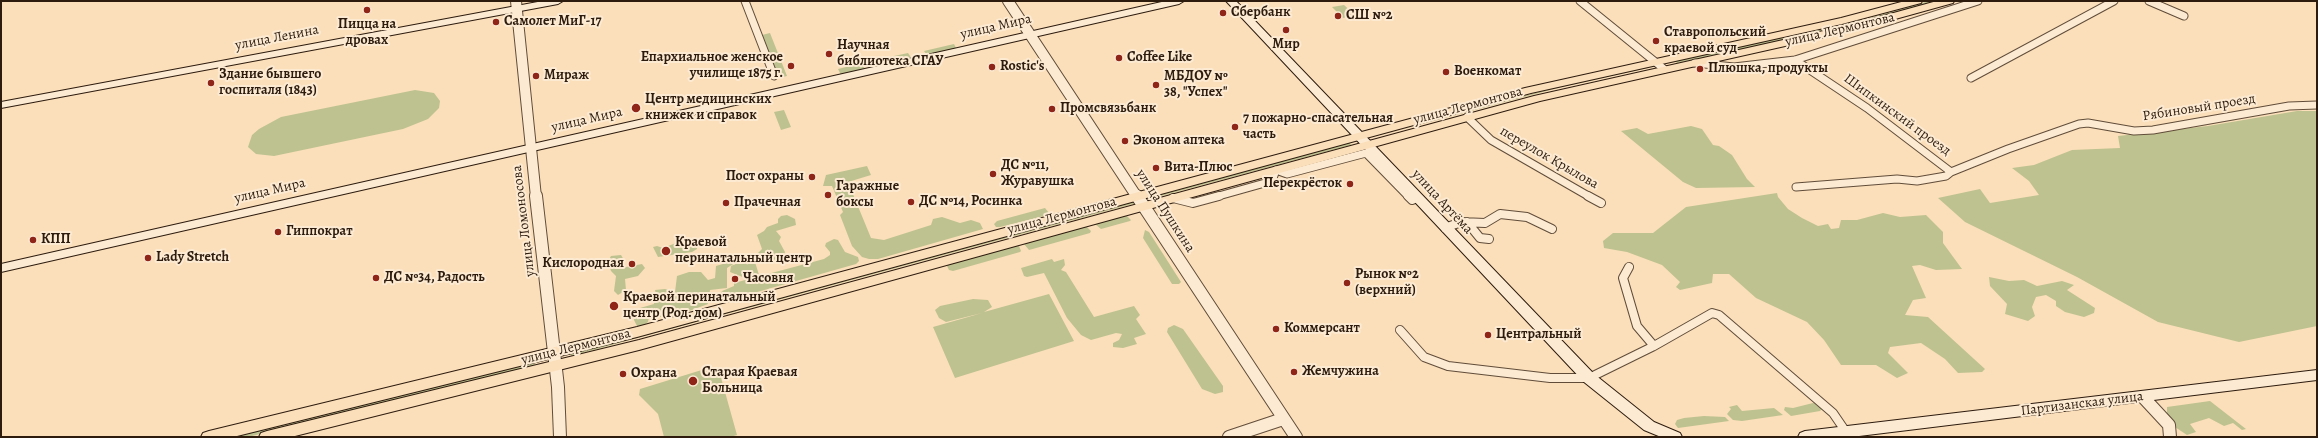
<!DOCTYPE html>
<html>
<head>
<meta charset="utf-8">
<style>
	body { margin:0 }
	#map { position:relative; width:2318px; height:438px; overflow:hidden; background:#fbdfba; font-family:Alegreya,serif }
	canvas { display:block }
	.frame { position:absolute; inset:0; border:2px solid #2d1b0e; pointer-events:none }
</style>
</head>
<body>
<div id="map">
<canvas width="2318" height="438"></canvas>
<div class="frame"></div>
</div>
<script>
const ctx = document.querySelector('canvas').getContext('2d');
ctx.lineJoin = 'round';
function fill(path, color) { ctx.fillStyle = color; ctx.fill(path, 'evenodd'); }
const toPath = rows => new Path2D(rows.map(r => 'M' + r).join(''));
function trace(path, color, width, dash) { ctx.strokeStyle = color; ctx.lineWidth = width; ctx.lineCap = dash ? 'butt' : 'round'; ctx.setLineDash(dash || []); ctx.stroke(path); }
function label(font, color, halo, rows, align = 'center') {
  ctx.font = font + ' Alegreya,serif'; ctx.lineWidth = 4; ctx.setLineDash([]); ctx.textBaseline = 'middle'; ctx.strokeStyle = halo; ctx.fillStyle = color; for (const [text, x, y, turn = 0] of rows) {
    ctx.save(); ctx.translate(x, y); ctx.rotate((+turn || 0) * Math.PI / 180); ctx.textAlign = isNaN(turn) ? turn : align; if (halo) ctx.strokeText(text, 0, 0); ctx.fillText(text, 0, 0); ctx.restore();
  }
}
const green = toPath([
	[1929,1,1937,1,1848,26,1677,63,1675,61,1866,19],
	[1344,5,1355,15,1343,18,1332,7],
	[770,33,787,76,778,78,762,35],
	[954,44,956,48,927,55,924,51],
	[908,53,912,59,875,67,871,61],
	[862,63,865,69,841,75,838,69],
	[1654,65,1657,66,1558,88,1373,137,1557,87],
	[415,90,434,93,440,101,439,108,428,119,403,129,274,156,256,154,248,147,252,135,259,129,281,117],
	[784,110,791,127,781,130,774,112],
	[2297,111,2317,111,2317,326,2239,342,2158,322,2077,277,1965,222,1938,198,1980,189,1990,203,2039,195,2029,181,2012,168,2034,165,2072,150,2120,148,2118,136,2208,126],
	[1691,126,1702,129,1713,145,1719,146,1732,155,1747,179,1755,187,1696,188,1683,182,1621,131,1637,128,1648,134],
	[1349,142,1351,145,1161,196,1159,195],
	[867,166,871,175,848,182,871,238,884,240,931,225,933,219,942,217,960,223,971,220,980,223,983,229,878,259,869,259,862,257,852,246,840,215,843,212,832,186,823,186,826,175],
	[1777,193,1778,197,1788,209,1802,218,1818,226,1828,224,1831,229,1839,228,1841,220,1857,220,1883,213,1900,217,1926,215,1943,232,1943,243,1962,269,1936,270,1920,265,1912,266,1926,298,1913,300,1905,315,1928,317,1985,369,1982,372,1958,373,1945,359,1921,343,1890,347,1888,353,1908,373,1897,378,1876,365,1841,365,1824,340,1807,322,1756,298,1729,274,1713,274,1712,283,1680,290,1676,287,1680,282,1662,265,1627,252,1604,248,1603,241,1613,233,1653,233,1686,207],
	[1135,201,1136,203,571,356,571,354],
	[1045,208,1049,213,1048,215,1000,227,996,227,994,224,997,221],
	[1125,214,1131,220,1130,221,1101,229,1095,224,1097,222],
	[787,215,795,219,796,225,776,231,781,237,779,241,785,252,784,255,774,261,762,259,755,262,759,275,745,278,730,272,731,266,740,262,742,258,758,253,762,249,757,235,764,231,767,227,778,223,778,219,781,216],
	[1085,225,1091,231,1090,233,1029,250,1024,244,1025,242],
	[1145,230,1149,232,1181,282,1179,284,1172,284,1143,238],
	[834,239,838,240,845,252,858,257,859,261,856,264,729,300,723,299,720,295,722,291,734,286,734,283,824,259,830,255,830,252,825,246,826,243],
	[676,243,689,243,697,246,697,249,692,252,658,257,653,247,657,246,663,248],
	[1015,244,1019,246,1021,251,1020,252,953,271,949,270,947,266,950,263],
	[621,255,624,260,621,268,642,264,645,268,638,276,625,279,626,290,618,295,614,291,616,276,611,271,608,261,611,256],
	[1052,259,1054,262,1064,259,1065,265,1061,270,1066,272,1094,317,1134,306,1140,315,1136,319,1146,334,1134,338,1137,344,1123,348,1113,347,1113,343,1119,340,1122,334,1116,333,1091,340,1081,335,1067,318,1044,273,1027,277,1024,276,1021,268],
	[736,260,738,261,727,268,727,288,710,290,708,304,673,317,649,317,648,322,643,326,637,326,634,320,633,310,654,304,653,296,656,295,655,290,665,289,675,292,677,276,689,272,701,272,708,280,715,278,716,266],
	[1989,277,2009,281,2024,280,2037,286,2062,281,2074,285,2067,290,2095,308,2094,313,2084,317,2065,312,2056,306,2056,301,2046,295,2036,297,2032,307,2035,316,2028,321,2005,314,2007,304,1990,286],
	[1049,294,1074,341,955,378,933,327,982,313,946,322,939,318,935,310,940,306,973,299,988,300,992,307,984,312],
	[1174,325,1183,329,1223,386,1223,392,1215,394,1202,389,1167,332,1168,328],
	[535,363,534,367,248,437,229,437],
	[705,369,709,374,720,374,737,435,730,437,664,437,658,414,639,395,640,389],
	[2210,401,2246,429,2242,430,2233,423,2224,426,2209,418,2190,424,2196,432,2187,435,2172,425,2167,418,2167,407],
	[1813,403,1818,404,1822,409,1820,411,1791,416,1784,410,1785,407,1793,408],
	[1737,405,1742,411,1774,408,1783,415,1742,421,1733,420,1727,414,1731,409,1729,407],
	[1704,416,1725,417,1729,421,1678,428,1675,424,1677,420,1684,418]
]);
const minorFar1 = toPath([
	[745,1,774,76],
	[1580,1,1664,69],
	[2149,1,2184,16],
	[1795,60,1867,108,1951,172],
	[1695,63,1734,67,1795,60,1978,1],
	[1971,78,2114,1],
	[1467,117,1491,140,1590,197],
	[1796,187,1897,179,1917,181,1946,176,1951,172,2008,149,2079,124,2088,123,2134,131,2153,130,2289,106,2317,105],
	[1215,197,1272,181,1276,170,1287,174,1366,153,1409,197]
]);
const minor = toPath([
	[1408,196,1412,200,1417,198],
	[1588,196,1601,203],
	[1173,198,1193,203,1219,196],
	[1467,222,1480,238,1489,239],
	[1445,228,1461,222,1485,223,1500,214,1527,217,1552,229],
	[1629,267,1623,278,1637,326,1654,346],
	[1400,330,1424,357,1448,366,1550,378,1589,378,1654,346,1712,313,1719,315,1833,413,1846,432]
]);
const tertiaryFar1 = toPath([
	[516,1,536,197],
	[1008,1,1137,197]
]);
const tertiary = toPath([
	[536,196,558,387,560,437],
	[1137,196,1296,437],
	[2143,397,2169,425,2170,437],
	[1229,437,1283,419]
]);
const secondary = toPath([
	[543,1,563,1,558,4,1,108,1,102,543,1],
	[1166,1,1184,1,1179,4,1,272,1,264,1166,1],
	[1226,1,1236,1,1594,374,1654,422,1680,433,1682,437,1661,437,1644,430,1584,382,1226,1],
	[2317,370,2317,380,1851,437,1798,437,1800,433,1805,431,2317,370]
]);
const primary = toPath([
	[1905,1,1922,1,1921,3,1842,24,1531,93,637,337,233,437,201,437,203,433,209,431,637,327,1525,88,1841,18,1905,1],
	[1937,1,1954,1,1953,3,1852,31,1540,101,639,350,291,437,259,437,261,433,267,431,639,340,1534,96,1850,25,1937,1]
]);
const markers = [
	[367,10,4,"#8f2418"],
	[1223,13,4,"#8f2418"],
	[1338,16,4,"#8f2418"],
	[496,22,4,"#8f2418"],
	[1286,30,4,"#8f2418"],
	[1656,41,4,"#8f2418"],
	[829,54,4,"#8f2418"],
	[1119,58,4,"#8f2418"],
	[791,66,4,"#8f2418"],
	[992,67,4,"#8f2418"],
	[1700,69,4,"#8f2418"],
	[1446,72,4,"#8f2418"],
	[536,76,4,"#8f2418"],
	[211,83,4,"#8f2418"],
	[1156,85,4,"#8f2418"],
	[636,108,5,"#8f2418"],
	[1052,109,4,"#8f2418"],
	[1235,127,4,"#8f2418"],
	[1125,141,4,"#8f2418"],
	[1156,168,4,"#8f2418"],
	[993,174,4,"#8f2418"],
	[812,177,4,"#8f2418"],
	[1350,184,4,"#8f2418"],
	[828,195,4,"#8f2418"],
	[911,202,4,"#8f2418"],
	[726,203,4,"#8f2418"],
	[278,232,4,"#8f2418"],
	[33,240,4,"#8f2418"],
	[666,251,5,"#8f2418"],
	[148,258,4,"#8f2418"],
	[632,264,4,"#8f2418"],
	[376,278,4,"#8f2418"],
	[735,279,4,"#8f2418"],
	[1347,283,4,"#8f2418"],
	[614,306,5,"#8f2418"],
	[1276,329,4,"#8f2418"],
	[1488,335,4,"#8f2418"],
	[1294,372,4,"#8f2418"],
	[623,374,4,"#8f2418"],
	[693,381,5,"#8f2418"]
];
const poiNames = [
	["Сбербанк",1231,13],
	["СШ №2",1346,16],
	["Самолет МиГ-17",504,22],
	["Пицца на",367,25,"center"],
	["дровах",367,41,"center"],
	["Ставропольский",1664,33],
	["краевой суд",1664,49],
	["Мир",1286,45,"center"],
	["Научная",837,46],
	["библиотека СГАУ",837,62],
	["Епархиальное женское",783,58,"right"],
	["училище 1875 г.",783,74,"right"],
	["Coffee Like",1127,58],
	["Rostic's",1000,67],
	["Плюшка, продукты",1708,69],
	["Военкомат",1454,72],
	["Здание бывшего",219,75],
	["госпиталя (1843)",219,91],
	["Мираж",544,76],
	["МБДОУ №",1164,77],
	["38, \"Успех\"",1164,93],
	["Центр медицинских",645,100],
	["книжек и справок",645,116],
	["Промсвязьбанк",1060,109],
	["7 пожарно-спасательная",1243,119],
	["часть",1243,135],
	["Эконом аптека",1133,141],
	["ДС №11,",1001,166],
	["Журавушка",1001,182],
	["Вита-Плюс",1164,168],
	["Пост охраны",804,177,"right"],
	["Перекрёсток",1342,184,"right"],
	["Гаражные",836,187],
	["боксы",836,203],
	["ДС №14, Росинка",919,202],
	["Прачечная",734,203],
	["Гиппократ",286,232],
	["КПП",41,240],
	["Краевой",675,243],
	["перинатальный центр",675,259],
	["Lady Stretch",156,258],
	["Кислородная",624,264,"right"],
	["Рынок №2",1355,275],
	["(верхний)",1355,291],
	["ДС №34, Радость",384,278],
	["Часовня",743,279],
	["Краевой перинатальный",623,298],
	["центр (Род. дом)",623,314],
	["Коммерсант",1284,329],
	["Центральный",1496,335],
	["Жемчужина",1302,372],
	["Старая Краевая",702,373],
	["Больница",702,389],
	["Охрана",631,374]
];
const streetNames = [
	["улица Мира",996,27,-13],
	["улица Лермонтова",1840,30,-13],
	["улица Ленина",277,38,-11],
	["улица Лермонтова",1468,106,-15],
	["Рябиновый проезд",2199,108,-9],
	["Шипкинский проезд",1897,115,36],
	["улица Мира",587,120,-13],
	["переулок Крылова",1549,158,30],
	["улица Мира",270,191,-13],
	["улица Артёма",1442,202,47],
	["улица Пушкина",1165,211,57],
	["улица Лермонтова",1062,216,-15],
	["улица Ломоносова",524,221,-97],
	["улица Лермонтова",576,347,-14],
	["Партизанская улица",2082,404,-7]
];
fill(green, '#bec290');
trace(minorFar1, '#604c39', 9);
trace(minor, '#604c39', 10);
trace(tertiaryFar1, '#604c39', 12);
trace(tertiary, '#604c39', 14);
trace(secondary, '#2d1b0e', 2);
trace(primary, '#2d1b0e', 2);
trace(minorFar1, '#fcead2', 7);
trace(minor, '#fcead2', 8);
trace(tertiaryFar1, '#fcead2', 10);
trace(tertiary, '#fcead2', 12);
fill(secondary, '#fcead2');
fill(primary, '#fbdfba');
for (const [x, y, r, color] of markers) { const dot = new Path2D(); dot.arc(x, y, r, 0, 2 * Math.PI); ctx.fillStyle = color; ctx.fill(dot); trace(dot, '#fcead2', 1.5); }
label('bold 14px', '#2d1b0e', '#fcead2', poiNames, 'left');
label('14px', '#2d1b0e', '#fcead2', streetNames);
</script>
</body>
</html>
